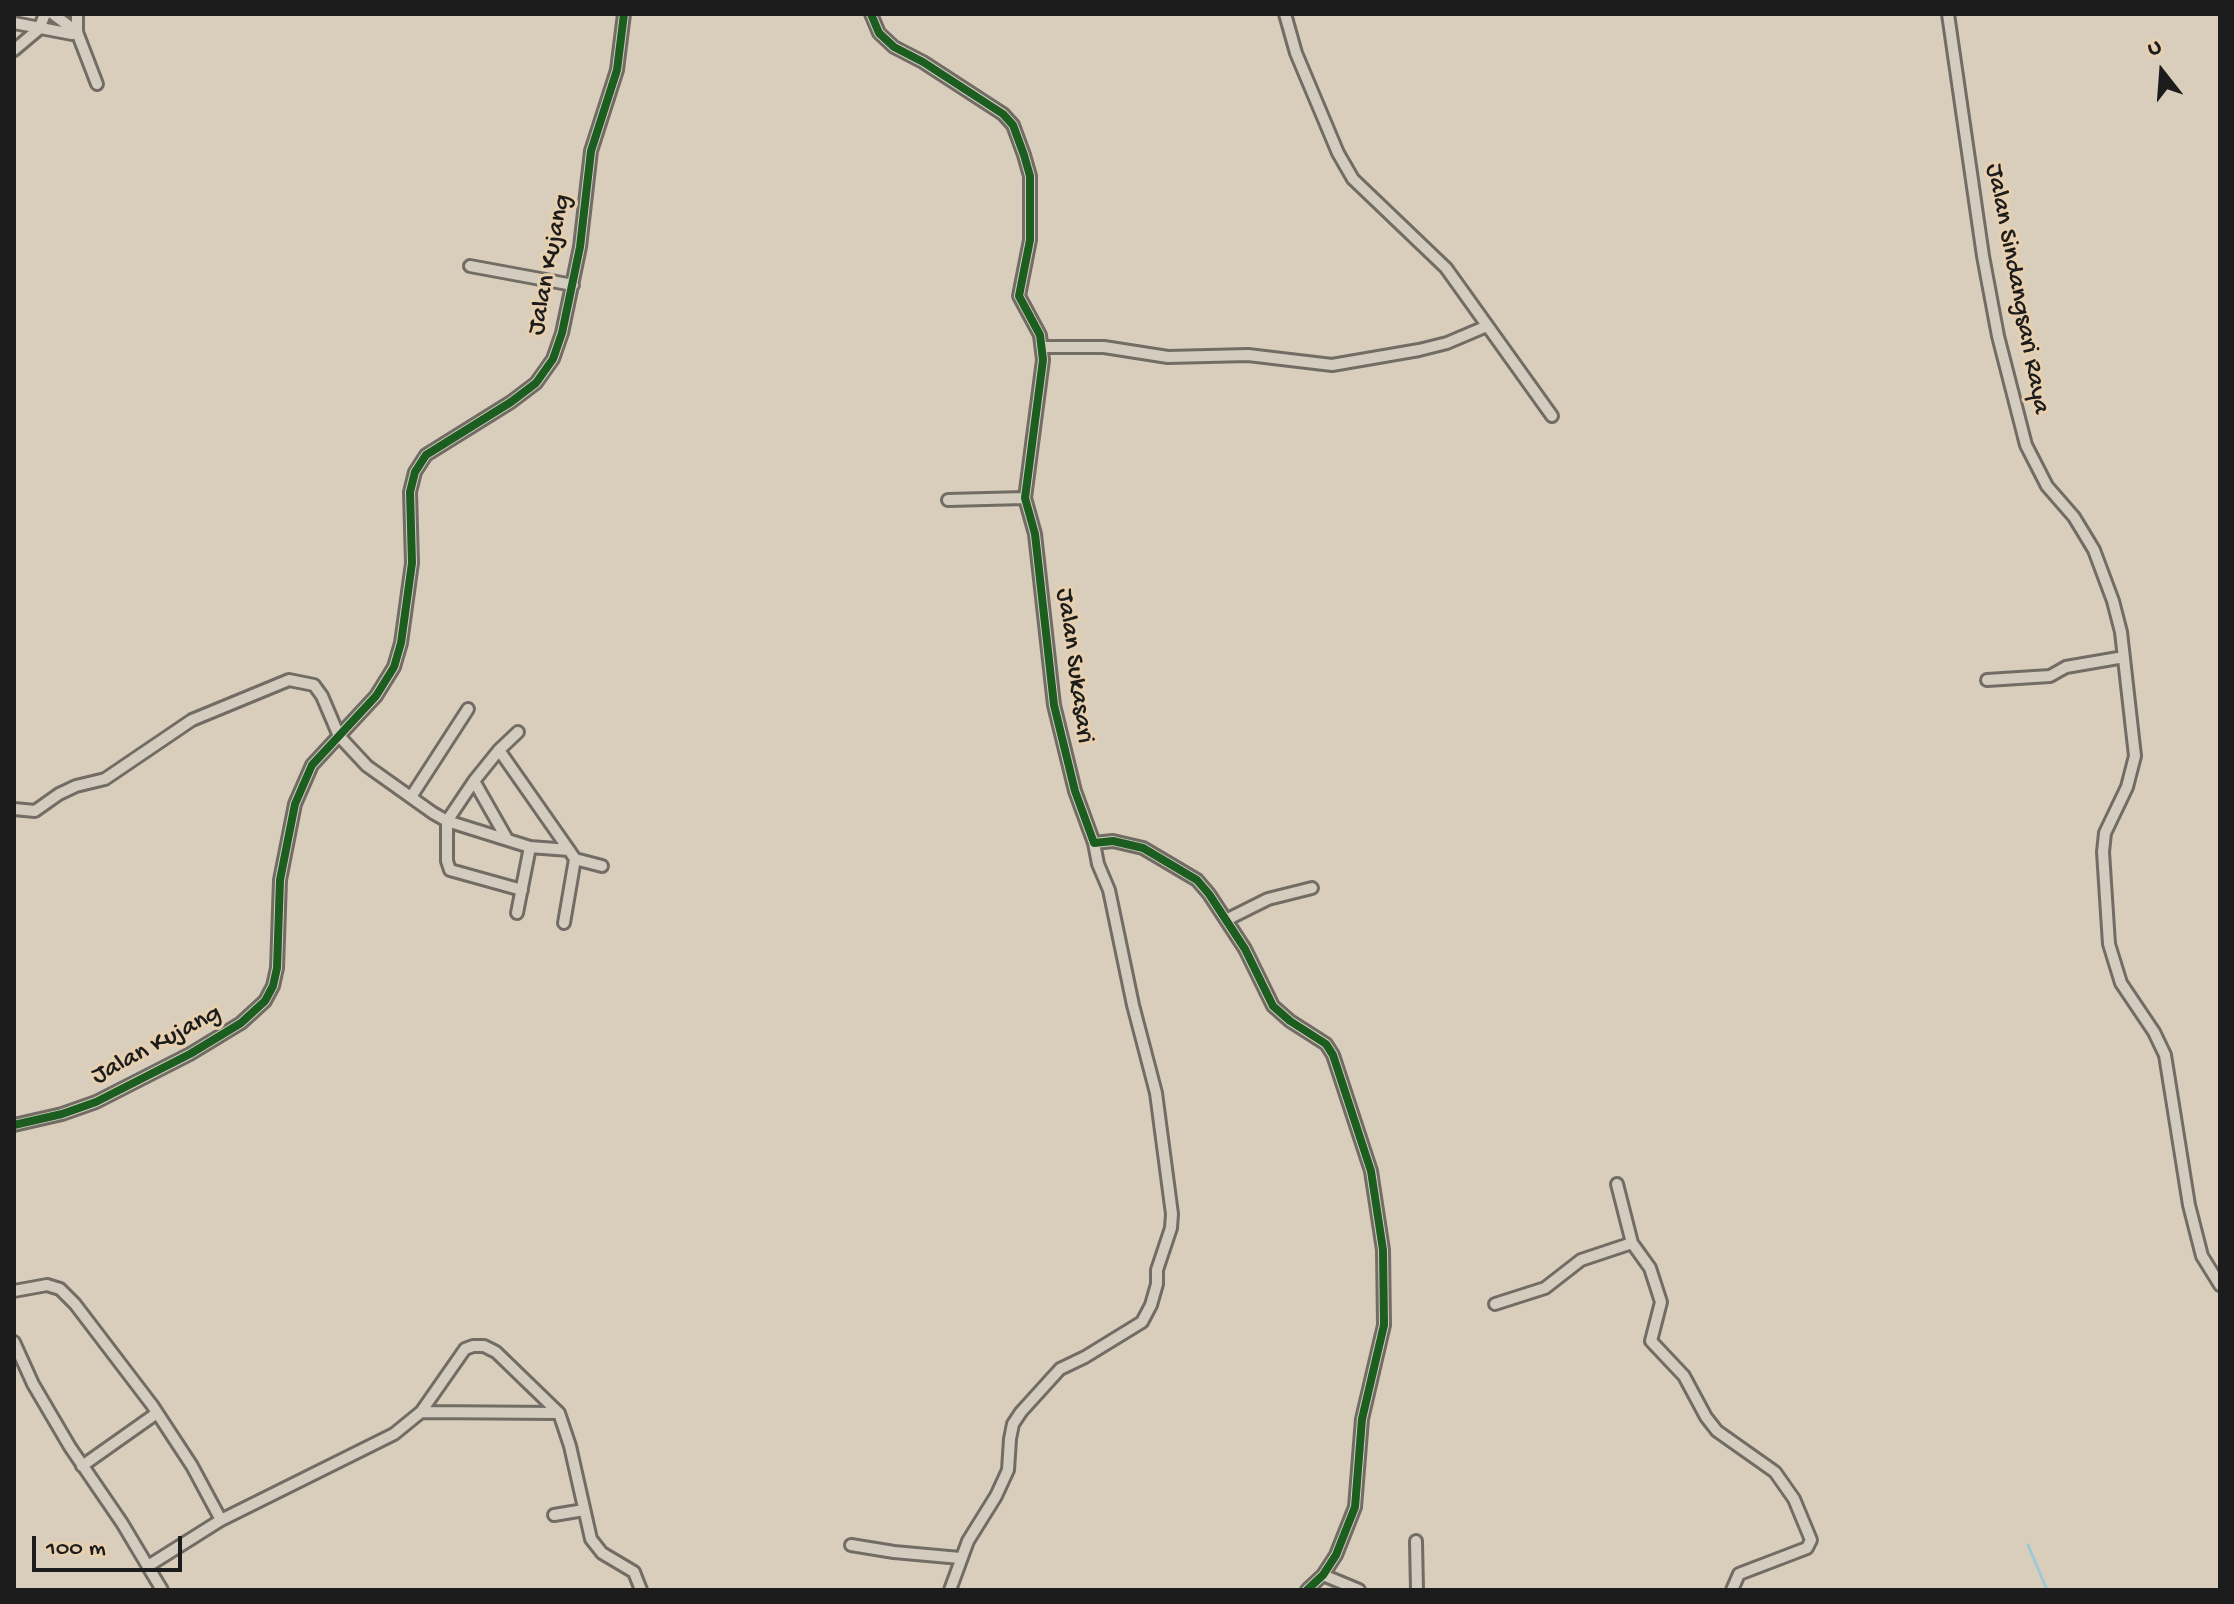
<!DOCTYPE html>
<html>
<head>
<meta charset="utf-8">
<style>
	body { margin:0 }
	#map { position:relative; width:2234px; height:1604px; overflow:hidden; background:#d9cdbc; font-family:"Gochi Hand",sans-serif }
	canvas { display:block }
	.frame { position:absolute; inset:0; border:16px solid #1c1c1c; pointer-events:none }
	.north { position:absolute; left:2122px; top:32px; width:80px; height:80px; -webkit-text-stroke:6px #e6d0af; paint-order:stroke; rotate:343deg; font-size:22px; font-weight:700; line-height:32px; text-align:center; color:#1c1c1c }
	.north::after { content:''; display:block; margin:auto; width:28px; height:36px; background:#1c1c1c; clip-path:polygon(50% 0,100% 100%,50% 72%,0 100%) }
	.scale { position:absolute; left:32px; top:1536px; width:150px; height:36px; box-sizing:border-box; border:4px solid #1c1c1c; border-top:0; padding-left:10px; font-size:24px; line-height:28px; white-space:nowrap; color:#1c1c1c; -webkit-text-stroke:6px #e6d0af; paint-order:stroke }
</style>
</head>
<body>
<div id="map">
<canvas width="2234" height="1604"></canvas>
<div class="frame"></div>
<div class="north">U</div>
<div class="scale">100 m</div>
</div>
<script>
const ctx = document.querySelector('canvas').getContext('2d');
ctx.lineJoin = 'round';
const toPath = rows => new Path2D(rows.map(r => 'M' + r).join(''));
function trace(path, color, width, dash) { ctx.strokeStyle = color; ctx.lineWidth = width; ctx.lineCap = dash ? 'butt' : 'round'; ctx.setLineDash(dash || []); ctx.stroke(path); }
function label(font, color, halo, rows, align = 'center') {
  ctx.font = font + ' "Gochi Hand",sans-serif'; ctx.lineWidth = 6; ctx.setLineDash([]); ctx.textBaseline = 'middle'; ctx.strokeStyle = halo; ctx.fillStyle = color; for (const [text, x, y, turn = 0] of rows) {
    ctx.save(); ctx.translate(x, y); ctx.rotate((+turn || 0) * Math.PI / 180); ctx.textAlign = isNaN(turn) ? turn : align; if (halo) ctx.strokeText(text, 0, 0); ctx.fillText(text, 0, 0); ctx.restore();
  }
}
const stream = toPath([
	[2028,1545,2047,1590]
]);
const minor = toPath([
	[53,14,77,32,97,84],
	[871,14,879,33,894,47,923,62,1003,114,1013,125,1024,155,1030,176,1030,240,1019,296,1040,335,1043,360,1025,498,1035,534,1054,705,1075,791,1094,843,1113,841,1143,848,1197,880,1209,894,1245,949,1273,1006,1290,1021,1326,1044,1333,1055,1371,1171,1383,1250,1384,1325,1362,1419,1355,1507,1336,1555,1323,1575,1307,1590],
	[1285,14,1296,53,1338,153,1353,179,1446,268,1552,416],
	[1948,14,1983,256,1998,336,2026,445,2047,486,2074,517,2094,550,2113,601,2121,632,2135,756,2127,787,2105,833,2103,852,2109,944,2121,983,2154,1032,2165,1055,2189,1205,2202,1256,2220,1285],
	[14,23,72,34,77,32,77,14],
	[14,50,39,29,45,14],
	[470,266,573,285],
	[1043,347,1104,347,1168,357,1248,355,1332,365,1419,350,1447,343,1487,326],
	[948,500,1025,498],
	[1987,680,2050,676,2066,667,2124,657],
	[499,750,569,850],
	[474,781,499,750,518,732],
	[411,797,468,709],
	[14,809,35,811,59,794,76,786,105,779,192,720,289,680,314,685,322,696,339,736,367,766,433,813,447,821,530,847,569,850,575,859,602,866],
	[507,839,474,781,447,821,447,861,450,870,522,890],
	[517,913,530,847],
	[1226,920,1268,899,1312,888],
	[564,923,575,859],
	[14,1125,62,1114,96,1102,190,1054,241,1023,265,1001,273,986,277,968,280,880,295,804,312,765,376,696,394,667,401,643,412,563,410,492,415,472,426,455,511,402,536,383,553,359,562,333,580,247,591,151,617,70,624,14],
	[1617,1184,1632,1243,1650,1268,1661,1302,1651,1341,1684,1376,1706,1417,1717,1431,1775,1472,1794,1499,1811,1540,1807,1548,1739,1574,1732,1590],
	[14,1291,47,1285,60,1289,75,1304,152,1405,192,1466,221,1520],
	[1495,1304,1545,1288,1581,1260,1632,1243],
	[14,1342,33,1384,70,1447,122,1523,162,1590],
	[421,1412,559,1413],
	[82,1466,157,1413],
	[554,1515,584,1510],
	[1416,1541,1417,1590],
	[851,1545,894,1552,960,1558],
	[148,1566,221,1520,394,1434,421,1412,465,1349,473,1346,484,1346,496,1352,559,1413,570,1446,591,1539,602,1553,634,1572,641,1590],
	[1323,1575,1359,1590],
	[950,1590,968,1541,996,1496,1008,1470,1010,1439,1013,1424,1021,1412,1060,1369,1085,1357,1142,1322,1151,1305,1157,1284,1157,1270,1171,1228,1172,1214,1156,1093,1133,1005,1109,890,1098,864,1094,843]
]);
const cycleway = toPath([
	[871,14,879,33,894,47,923,62,1003,114,1013,125,1024,155,1030,176,1030,240,1019,296,1040,335,1043,360,1025,498,1035,534,1054,705,1075,791,1094,843,1113,841,1143,848,1197,880,1209,894,1245,949,1273,1006,1290,1021,1326,1044,1333,1055,1371,1171,1383,1250,1384,1325,1362,1419,1355,1507,1336,1555,1323,1575,1307,1590],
	[14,1125,62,1114,96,1102,190,1054,241,1023,265,1001,273,986,277,968,280,880,295,804,312,765,376,696,394,667,401,643,412,563,410,492,415,472,426,455,511,402,536,383,553,359,562,333,580,247,591,151,617,70,624,14]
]);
const streetNames = [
	["Jalan Kujang",551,265,-79],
	["Jalan Sindangsari Raya",2016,289,79],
	["Jalan Sukasari",1073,666,82],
	["Jalan Kujang",157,1046,-28]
];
trace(stream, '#9dcad8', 3);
trace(minor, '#716c64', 16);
trace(minor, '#d5ccc0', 10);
trace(cycleway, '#1b5e20', 8);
label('26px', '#1c1c1c', '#e6d0af', streetNames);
</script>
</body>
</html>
